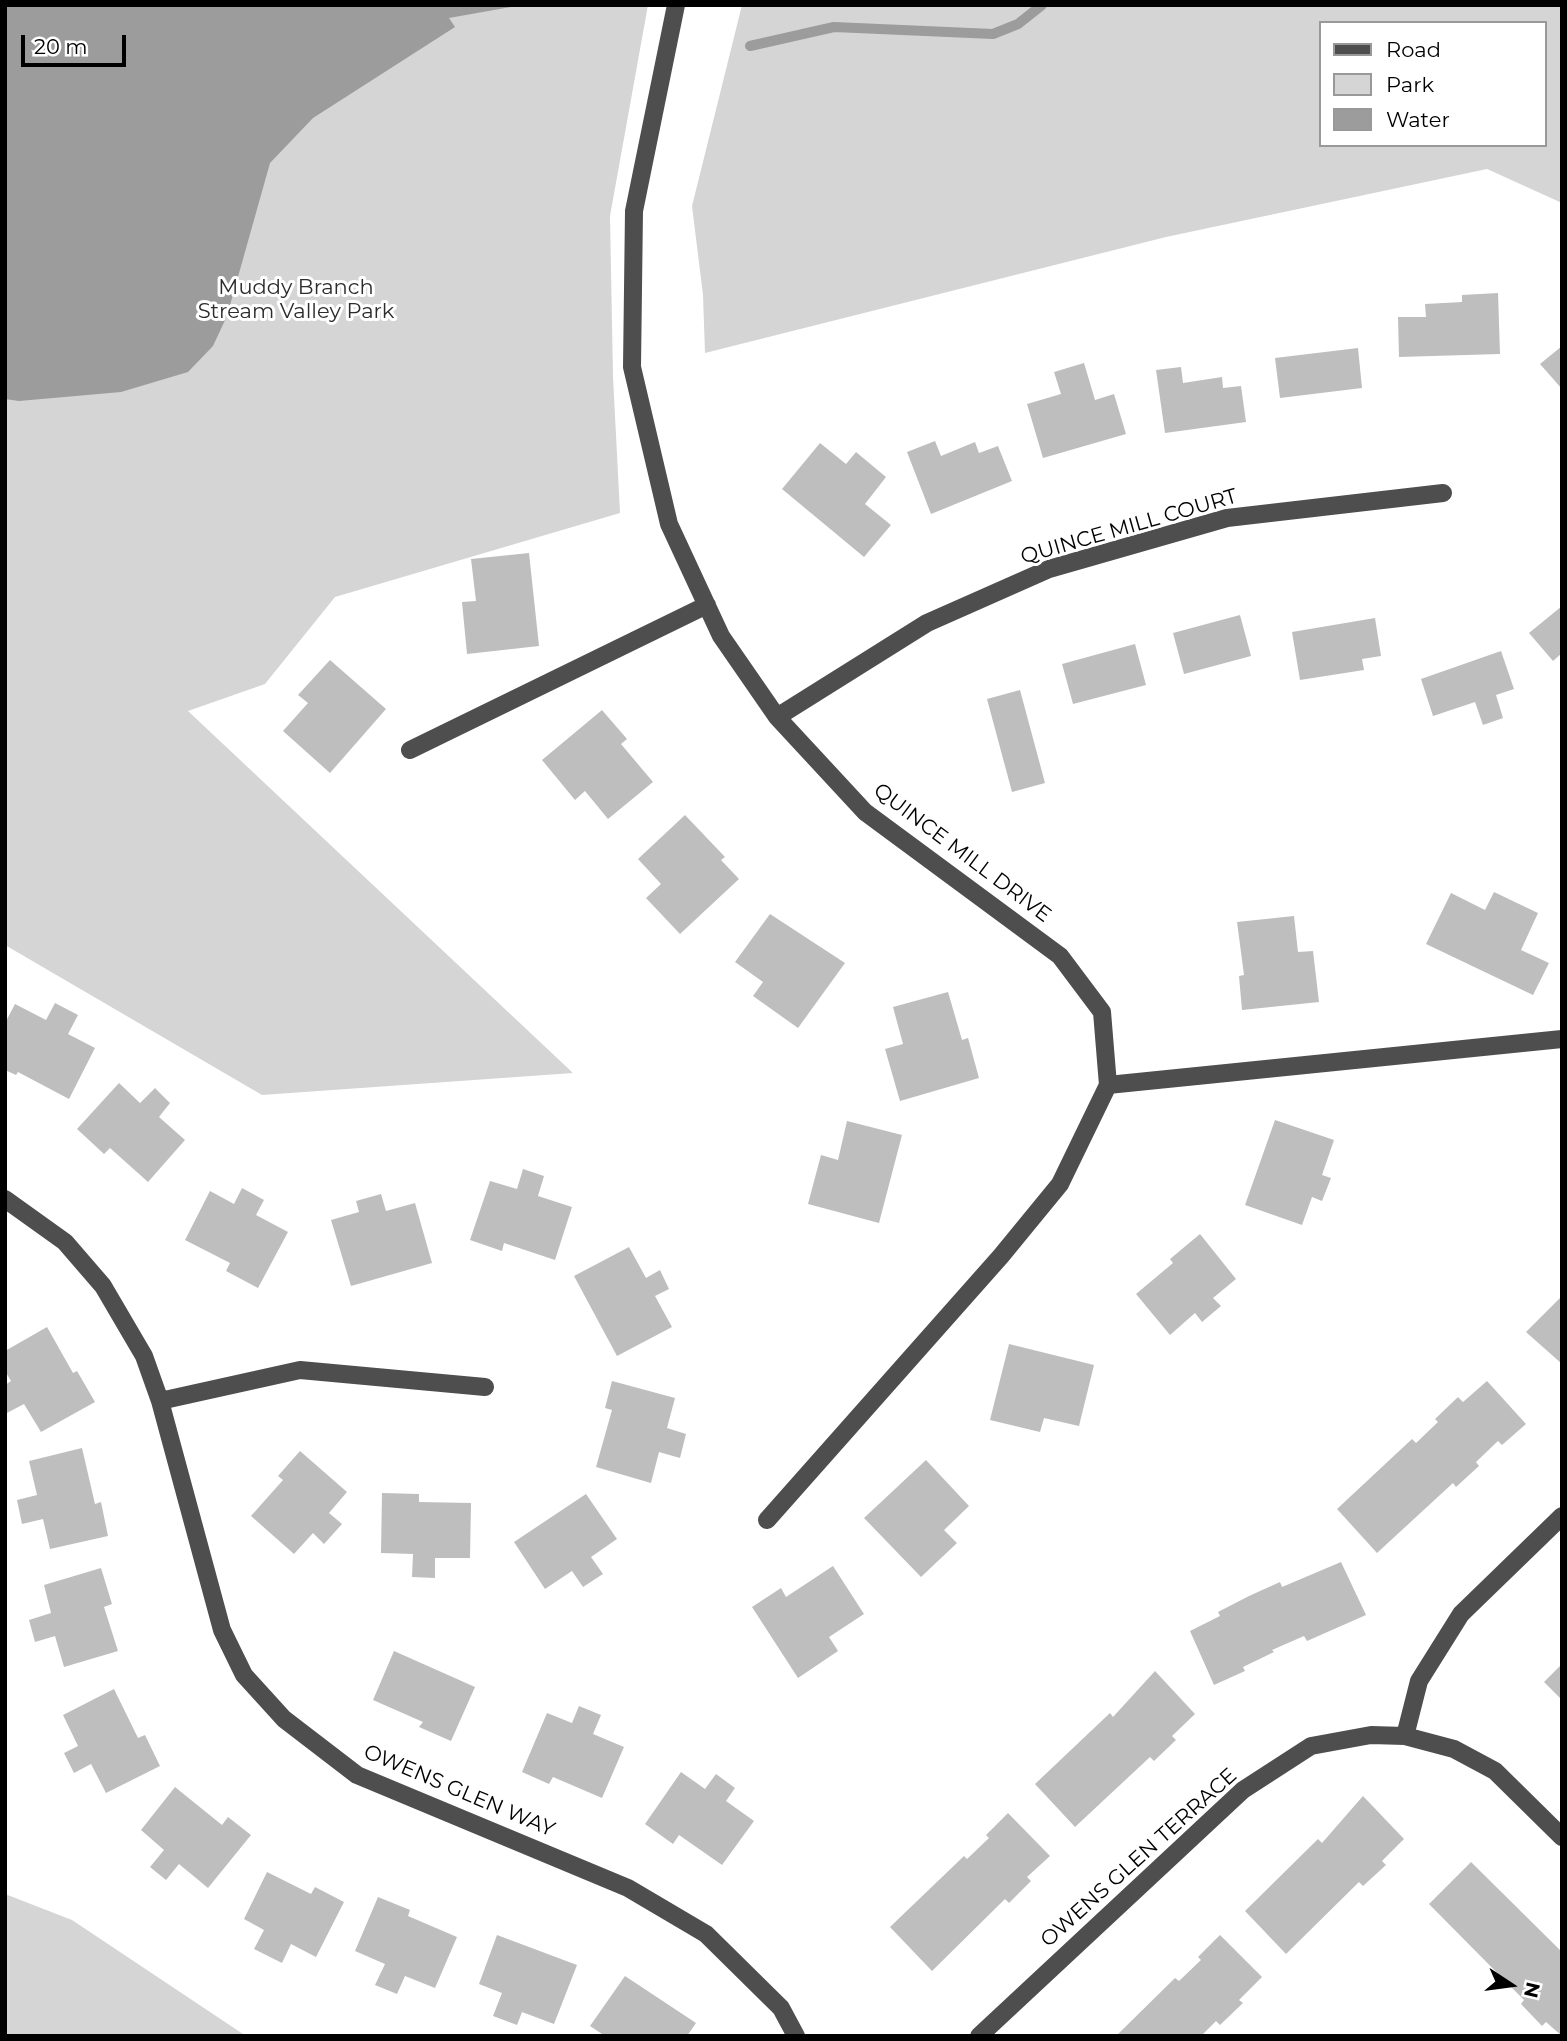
<!DOCTYPE html>
<html>
<head>
<meta charset="utf-8">
<style>
	body { margin:0 }
	#map { position:relative; width:1567px; height:2041px; overflow:hidden; background:#fff; font-family:Montserrat,sans-serif }
	canvas { display:block }
	.frame { position:absolute; inset:0; border:7px solid #000; pointer-events:none }
	.legend { position:absolute; left:1319px; top:21px; width:228px; height:126px; box-sizing:border-box; background:#fff; border:2px solid #999; margin:0; padding:9px 12px; list-style:none; font-size:21px; color:#000 }
	.legend li { display:flex; align-items:center; gap:14px; height:35px }
	.legend b { width:35px; border:2px solid #999 }
	.north { position:absolute; left:1476px; top:1950px; width:70px; height:70px; -webkit-text-stroke:5px #fff; paint-order:stroke; rotate:103deg; font-size:19px; font-weight:700; line-height:28px; text-align:center; color:#000 }
	.north::after { content:''; display:block; margin:auto; width:24px; height:32px; background:#000; clip-path:polygon(50% 0,100% 100%,50% 72%,0 100%) }
	.scale { position:absolute; left:21px; top:35px; width:105px; height:32px; box-sizing:border-box; border:4px solid #000; border-top:0; padding-left:9px; font-size:21px; line-height:24px; white-space:nowrap; color:#000; -webkit-text-stroke:5px #fff; paint-order:stroke }
</style>
</head>
<body>
<div id="map">
<canvas width="1567" height="2041"></canvas>
<div class="frame"></div>
<ul class="legend">
<li><b style="height:9px;background:#4e4e4e"></b>Road</li>
<li><b style="height:19px;background:#d5d5d5"></b>Park</li>
<li><b style="height:19px;background:#9c9c9c"></b>Water</li>
</ul>
<div class="north">N</div>
<div class="scale">20 m</div>
</div>
<script>
const ctx = document.querySelector('canvas').getContext('2d');
ctx.lineJoin = 'round';
function fill(path, color) { ctx.fillStyle = color; ctx.fill(path, 'evenodd'); }
const toPath = rows => new Path2D(rows.map(r => 'M' + r).join(''));
function trace(path, color, width, dash) { ctx.strokeStyle = color; ctx.lineWidth = width; ctx.lineCap = dash ? 'butt' : 'round'; ctx.setLineDash(dash || []); ctx.stroke(path); }
function label(font, color, halo, rows, align = 'center') {
  ctx.font = font + ' Montserrat,sans-serif'; ctx.lineWidth = 6; ctx.setLineDash([]); ctx.textBaseline = 'middle'; ctx.strokeStyle = halo; ctx.fillStyle = color; for (const [text, x, y, turn = 0] of rows) {
    ctx.save(); ctx.translate(x, y); ctx.rotate((+turn || 0) * Math.PI / 180); ctx.textAlign = isNaN(turn) ? turn : align; if (halo) ctx.strokeText(text, 0, 0); ctx.fillText(text, 0, 0); ctx.restore();
  }
}
const green = toPath([
	[5,5,648,5,610,216,613,377,620,513,335,597,265,684,188,711,573,1073,262,1095,5,945],
	[742,5,1562,5,1562,203,1487,169,1166,237,705,353,703,295,692,206],
	[1320,23,1544,23,1544,145,1320,145],
	[5,1894,72,1920,246,2036,5,2036]
]);
const water = toPath([
	[5,5,522,5,449,18,455,27,313,118,270,163,227,316,213,346,188,372,121,392,19,401,5,399]
]);
const stream = toPath([
	[750,46,834,27,993,34,1018,24,1042,5]
]);
const building = toPath([
	[1498,293,1500,354,1399,357,1398,317,1426,317,1425,304,1462,302,1462,295],
	[1562,346,1562,389,1540,364],
	[1358,348,1362,388,1280,398,1275,358],
	[1084,363,1095,400,1114,394,1126,434,1043,458,1027,404,1061,394,1054,372],
	[1181,367,1183,383,1222,377,1223,388,1241,386,1246,422,1165,433,1156,370],
	[935,441,941,456,975,442,979,453,998,446,1012,481,931,514,907,452],
	[820,443,846,464,856,452,886,477,865,504,891,525,864,557,782,489],
	[529,553,539,646,467,654,462,602,476,601,471,559],
	[1562,606,1562,653,1553,661,1529,633],
	[1240,615,1251,656,1184,674,1173,633],
	[1375,618,1381,656,1362,659,1364,670,1300,680,1292,632],
	[1135,644,1146,685,1073,704,1062,664],
	[1501,651,1514,689,1496,695,1503,718,1483,725,1475,702,1433,716,1421,679],
	[330,660,386,709,330,773,283,731,308,703,298,695],
	[1020,690,1045,783,1012,792,987,699],
	[602,710,627,739,621,744,653,782,608,819,585,791,575,800,542,760],
	[685,815,725,857,721,860,739,879,680,934,646,898,661,884,638,859],
	[1494,892,1538,913,1521,950,1549,963,1533,995,1426,944,1451,893,1485,910],
	[770,914,845,963,798,1028,753,996,763,982,735,962],
	[1294,916,1298,952,1313,951,1319,1002,1242,1010,1239,976,1244,975,1237,922],
	[948,992,962,1040,968,1038,979,1078,900,1101,885,1049,903,1044,893,1007],
	[55,1003,78,1015,68,1034,95,1048,69,1099,18,1072,16,1075,5,1070,5,1023,15,1004,46,1020],
	[119,1083,140,1103,155,1088,170,1103,159,1117,185,1140,148,1182,110,1148,104,1154,77,1129],
	[1275,1120,1334,1140,1322,1175,1331,1178,1322,1201,1312,1197,1302,1225,1245,1205],
	[847,1121,902,1135,879,1223,808,1204,821,1155,838,1160],
	[523,1169,544,1176,538,1196,572,1207,555,1260,504,1243,502,1251,470,1240,490,1181,517,1189],
	[242,1188,264,1200,256,1215,288,1232,258,1288,226,1271,230,1263,185,1240,210,1191,234,1204],
	[381,1194,386,1211,415,1203,432,1263,351,1286,331,1220,359,1212,356,1201],
	[1200,1234,1236,1279,1213,1298,1221,1306,1202,1322,1195,1313,1170,1335,1136,1294,1173,1263,1170,1259],
	[629,1247,646,1278,660,1270,669,1289,655,1296,672,1327,617,1356,574,1276],
	[1562,1296,1562,1364,1526,1332],
	[47,1327,73,1373,77,1371,95,1402,41,1432,24,1404,5,1414,5,1385,11,1381,5,1371,5,1351],
	[1009,1344,1094,1365,1079,1426,1044,1418,1040,1432,990,1420],
	[612,1381,675,1398,667,1428,686,1434,680,1458,659,1452,651,1483,596,1467,612,1410,605,1408],
	[1487,1381,1526,1424,1502,1445,1498,1441,1476,1462,1479,1466,1456,1487,1453,1483,1377,1553,1337,1509,1412,1439,1416,1443,1438,1422,1435,1419,1458,1397,1463,1402],
	[82,1448,95,1504,101,1502,108,1536,50,1549,43,1519,22,1524,17,1500,37,1495,29,1461],
	[300,1451,347,1492,329,1513,342,1524,324,1544,313,1533,294,1554,251,1516,283,1480,278,1476],
	[926,1460,969,1506,944,1530,957,1543,921,1577,864,1518],
	[382,1493,419,1494,419,1502,471,1503,470,1558,435,1558,435,1578,412,1577,413,1554,381,1553],
	[586,1494,617,1539,591,1557,603,1574,583,1587,572,1571,545,1589,514,1542],
	[1341,1562,1366,1615,1307,1641,1304,1636,1272,1650,1274,1652,1243,1667,1245,1671,1214,1685,1190,1631,1220,1616,1218,1612,1249,1596,1280,1582,1282,1587],
	[833,1566,864,1614,829,1637,838,1651,798,1678,752,1607,781,1588,786,1597],
	[101,1568,112,1604,104,1607,118,1651,64,1667,55,1636,35,1642,29,1620,51,1613,44,1585],
	[394,1651,475,1687,451,1741,419,1727,423,1722,373,1700],
	[1562,1664,1562,1700,1544,1682],
	[1155,1671,1195,1714,1172,1736,1176,1740,1154,1761,1150,1757,1075,1827,1035,1784,1110,1713,1113,1717],
	[114,1689,138,1738,145,1735,160,1766,106,1793,91,1764,74,1773,64,1753,78,1746,63,1715],
	[579,1706,601,1715,593,1734,624,1747,602,1798,553,1777,549,1784,522,1772,547,1713,572,1723],
	[681,1772,705,1789,716,1774,735,1788,726,1801,754,1821,722,1865,679,1835,673,1844,645,1824],
	[175,1787,222,1825,228,1817,251,1835,208,1888,179,1864,166,1880,150,1867,164,1850,141,1830],
	[1363,1796,1404,1839,1382,1861,1386,1865,1363,1886,1359,1882,1286,1954,1245,1911,1318,1839,1322,1843],
	[1008,1813,1050,1856,1027,1877,1031,1881,1009,1903,1005,1899,932,1971,890,1927,964,1856,967,1859,989,1838,986,1835],
	[1471,1862,1562,1952,1562,2036,1546,2022,1542,2026,1521,2004,1524,2000,1429,1904],
	[267,1872,311,1894,315,1887,344,1902,316,1957,291,1944,282,1963,254,1949,264,1930,244,1919],
	[378,1897,410,1910,408,1916,457,1937,435,1988,405,1976,397,1994,375,1985,385,1964,355,1951],
	[497,1935,577,1965,554,2024,522,2012,517,2025,493,2016,502,1993,479,1984],
	[1220,1935,1262,1977,1239,2000,1243,2003,1220,2025,1216,2021,1201,2036,1116,2036,1175,1978,1179,1981,1201,1960,1198,1957],
	[625,1976,696,2023,687,2036,605,2036,590,2026]
]);
const minor = toPath([
	[676,5,634,211,632,367,669,524,721,636,777,717,865,812,1060,956,1102,1012,1108,1085,1060,1184,1001,1256,767,1520],
	[777,717,927,623,1049,569,1227,518,1443,493],
	[410,750,707,605],
	[1108,1085,1562,1039],
	[5,1199,65,1242,103,1286,144,1356,160,1401,222,1630,244,1675,284,1719,357,1775,628,1888,706,1934,781,2008,796,2036],
	[160,1401,300,1370,485,1387],
	[1405,1736,1419,1681,1461,1614,1562,1516],
	[979,2036,1243,1790,1311,1746,1371,1735,1405,1736,1454,1749,1495,1771,1562,1837]
]);
const parkNames = [
	["Muddy Branch",296,288],
	["Stream Valley Park",296,312]
];
const streetNames = [
	["QUINCE MILL COURT",1129,527,-16],
	["QUINCE MILL DRIVE",962,853,37],
	["OWENS GLEN WAY",459,1791,23],
	["OWENS GLEN TERRACE",1139,1858,-42]
];
fill(green, '#d5d5d5');
fill(water, '#9c9c9c');
trace(stream, '#9c9c9c', 10);
fill(building, '#bebebe');
trace(minor, '#4e4e4e', 18);
label('21px', '#2c2c2c', '#fff', parkNames);
label('21px', '#000', '#fff', streetNames);
</script>
</body>
</html>
